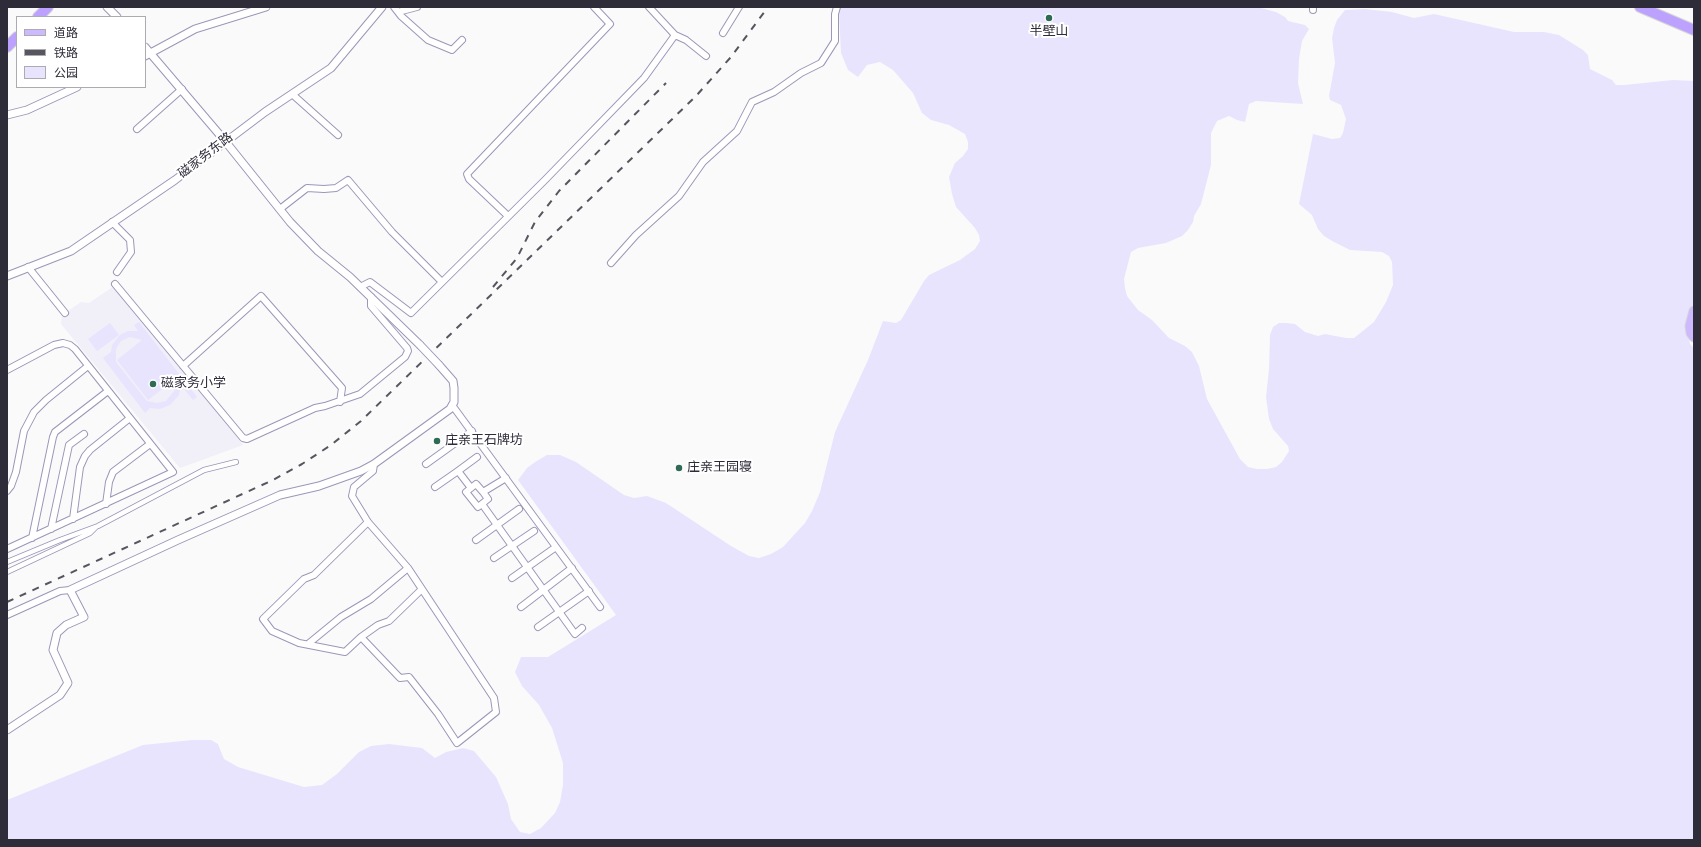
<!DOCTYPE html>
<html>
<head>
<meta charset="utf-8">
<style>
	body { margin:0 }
	#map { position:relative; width:1701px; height:847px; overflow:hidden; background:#fafafa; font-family:"Nunito Sans","Noto Sans SC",sans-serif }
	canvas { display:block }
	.frame { position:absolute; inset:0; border:8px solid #2f2c39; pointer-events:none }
	.legend { position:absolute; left:16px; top:16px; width:130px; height:72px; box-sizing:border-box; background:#fff; border:1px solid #acabb0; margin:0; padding:5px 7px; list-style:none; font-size:12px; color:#2f2c39 }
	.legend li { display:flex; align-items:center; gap:8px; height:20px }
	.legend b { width:20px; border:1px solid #acabb0 }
</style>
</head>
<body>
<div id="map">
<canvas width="1701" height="847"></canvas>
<div class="frame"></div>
<ul class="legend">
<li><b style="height:5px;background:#cdb9fe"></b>道路</li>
<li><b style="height:5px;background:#57555f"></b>铁路</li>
<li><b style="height:11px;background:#e9e4fe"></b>公园</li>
</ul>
</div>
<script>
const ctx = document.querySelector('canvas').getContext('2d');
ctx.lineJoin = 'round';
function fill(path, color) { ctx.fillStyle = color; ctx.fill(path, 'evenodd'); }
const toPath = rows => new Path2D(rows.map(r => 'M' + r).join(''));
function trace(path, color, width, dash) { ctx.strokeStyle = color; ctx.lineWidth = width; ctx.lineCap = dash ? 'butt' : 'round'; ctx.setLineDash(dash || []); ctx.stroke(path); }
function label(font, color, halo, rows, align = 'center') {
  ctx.font = font + ' "Nunito Sans","Noto Sans SC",sans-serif'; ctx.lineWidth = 4; ctx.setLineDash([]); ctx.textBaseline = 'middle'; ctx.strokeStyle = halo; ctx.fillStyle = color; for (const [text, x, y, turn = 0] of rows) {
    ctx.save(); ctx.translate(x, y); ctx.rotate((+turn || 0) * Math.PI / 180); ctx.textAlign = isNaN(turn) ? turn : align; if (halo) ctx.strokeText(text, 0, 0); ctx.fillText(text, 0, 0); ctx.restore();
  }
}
const built = toPath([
	[114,286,243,445,180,468,61,324,62,315,81,302,89,303]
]);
const green = toPath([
	[840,7,1257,7,1276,12,1285,17,1288,21,1305,25,1309,29,1302,41,1299,59,1298,83,1303,104,1256,101,1249,104,1245,122,1237,120,1229,116,1217,121,1211,133,1211,165,1201,204,1194,216,1193,222,1188,230,1182,236,1166,243,1138,248,1131,252,1124,279,1125,288,1127,296,1138,310,1152,320,1169,338,1185,346,1192,352,1199,366,1207,399,1240,459,1248,467,1257,469,1267,469,1276,467,1282,462,1289,451,1288,446,1273,429,1269,419,1266,397,1269,369,1270,335,1273,327,1279,323,1286,323,1295,324,1305,332,1318,336,1325,334,1346,338,1354,338,1374,322,1386,302,1393,285,1392,262,1389,256,1382,252,1350,250,1334,242,1324,236,1318,229,1312,215,1299,204,1313,134,1332,139,1340,138,1343,133,1346,119,1341,105,1330,100,1329,96,1335,63,1332,38,1334,28,1337,20,1345,10,1365,9,1392,12,1414,18,1434,14,1514,32,1544,32,1559,35,1583,50,1588,55,1590,69,1612,80,1616,85,1624,85,1673,80,1694,81,1694,304,1687,324,1690,344,1694,348,1694,840,7,840,7,800,143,745,192,740,211,740,218,744,224,759,238,767,304,787,322,785,337,774,359,752,371,746,389,744,422,748,435,758,446,752,463,748,474,751,496,777,508,804,511,819,520,832,530,834,541,828,555,813,560,802,563,785,563,763,552,728,539,705,522,686,515,672,521,657,548,657,616,615,518,480,527,468,535,462,547,455,560,455,576,462,624,495,634,498,647,496,666,503,731,546,749,556,759,558,771,554,783,547,793,536,805,523,812,511,820,492,835,432,868,360,883,321,896,323,901,320,924,281,929,275,960,260,975,249,980,241,979,235,975,228,956,207,952,194,949,177,955,163,963,156,968,149,968,142,965,134,949,125,931,120,922,113,913,93,893,70,880,62,867,65,858,77,848,70,841,53,839,12],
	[139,322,197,397,193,400,181,385,179,395,170,405,160,409,150,408,145,413,103,358,111,352,112,345,120,335,128,331,138,331,134,325],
	[130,337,142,340,117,360,148,400,174,380,174,391,166,401,157,403,147,401,116,362,116,349,121,341],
	[110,323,119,335,97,351,88,339]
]);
const pedestrian = toPath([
	[7,562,60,540,98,526,204,470,236,462],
	[7,572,90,533,96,527]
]);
const minor = toPath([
	[394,7,401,16,428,40,452,50,462,40],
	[649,7,675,35,686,40,706,56],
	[1313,10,1313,7],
	[398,12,417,7],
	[723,33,739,7],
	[292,94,338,135],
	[137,129,182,89],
	[280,209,307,188,324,189,336,188,348,180,392,232,442,282],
	[508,216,469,179,467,174,610,24,594,7],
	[112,222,130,240,131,252,117,272],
	[611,263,636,235,679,196,703,162,737,131,752,102,774,92,801,73,821,63,835,41,835,14,837,7],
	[28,267,65,313],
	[115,284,243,438,247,439,315,408,325,406,360,394,405,357,408,351,407,348,371,306,371,297],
	[360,287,370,282,411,313,545,180,644,78,675,35],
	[183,366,261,296,342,388,340,402],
	[7,370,54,345,63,343,70,345,75,349,173,472,7,549],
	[452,405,600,607],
	[426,464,472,431],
	[435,487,458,471],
	[471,488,458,471,477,457],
	[7,491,11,486,16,472,24,431,34,412,46,400,88,366],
	[483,492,476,484,466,492,478,507,488,499,483,492,506,478],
	[106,504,109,482,113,472,150,444],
	[482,504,575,634,582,628],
	[73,519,80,467,85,456,90,450,130,418],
	[368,522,314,575,304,579,263,619,272,631,299,643,345,652,361,637,400,678,409,677,438,714,457,743,496,712,494,698,408,568,368,522,352,496,354,487,373,471,374,464],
	[51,529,69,445,84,434],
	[32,538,53,437,55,432,108,391],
	[476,540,519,509],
	[494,558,534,531],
	[512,578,556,547],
	[521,607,572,568],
	[7,615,60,591,70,590],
	[538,627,589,591],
	[361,637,378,625,389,621,422,589],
	[308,644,341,617,371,599,408,568]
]);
const tertiary = toPath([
	[107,7,117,17],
	[145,47,225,141,290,222,318,251,350,277,420,345],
	[145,56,195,29,266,7],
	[7,115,27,110,77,87],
	[7,276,71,251,175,180,265,112,331,68,382,7],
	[7,730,60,695,68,683,53,650,57,633,66,625,84,617,70,590,178,540,280,495,319,486,361,471,374,464,450,409,454,402,454,388,453,381,439,365]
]);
const primary = toPath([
	[1694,311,1690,326,1691,333,1694,337]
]);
const trunk = toPath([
	[1640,7,1694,30],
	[38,17,48,7],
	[7,47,17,37]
]);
const rail = toPath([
	[493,287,517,258,535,222,559,191,666,83],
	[7,602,273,480,302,464,331,445,361,421,696,96,731,57,768,7]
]);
const tertiaryBridge = toPath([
	[420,345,439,365]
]);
const markers = [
	[1049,18,4,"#2f6a54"],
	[153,384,4,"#2f6a54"],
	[437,441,4,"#2f6a54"],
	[679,468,4,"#2f6a54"]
];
const poiNames = [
	["半壁山",1049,32,"center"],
	["磁家务小学",161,384],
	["庄亲王石牌坊",445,441],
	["庄亲王园寝",687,468]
];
const streetNames = [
	["磁家务东路",206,156,-38]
];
fill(built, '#f1eff8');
fill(green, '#e9e4fe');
trace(pedestrian, '#9d96b7', 6);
trace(minor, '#9d96b7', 8);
trace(tertiary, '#9d96b7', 9);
trace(primary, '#d5d5d7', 11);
trace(trunk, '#d5d5d7', 12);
trace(pedestrian, '#fff', 4.5);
trace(minor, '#fff', 6);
trace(tertiary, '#fff', 7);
trace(primary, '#cdb9fe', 9);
trace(trunk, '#bca2fe', 10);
trace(rail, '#57555f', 2, [7, 7]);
trace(tertiaryBridge, '#9d96b7', 9, []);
trace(tertiaryBridge, '#fff', 7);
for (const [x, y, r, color] of markers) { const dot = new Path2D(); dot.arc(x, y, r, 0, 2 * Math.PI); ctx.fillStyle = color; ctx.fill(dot); trace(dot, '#fff', 1.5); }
label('13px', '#2f2c39', '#fff', poiNames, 'left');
label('13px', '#2f2c39', '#fff', streetNames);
</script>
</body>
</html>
